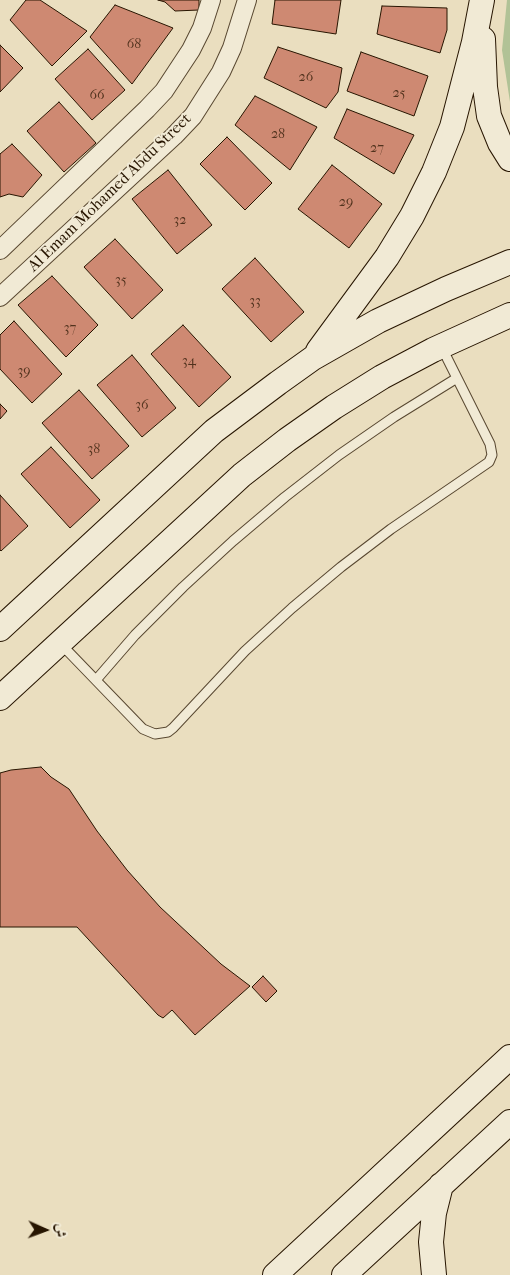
<!DOCTYPE html>
<html>
<head>
<meta charset="utf-8">
<style>
	body { margin:0 }
	#map { position:relative; width:510px; height:1275px; overflow:hidden; background:#eadebf; font-family:"IM FELL French Canon",Amiri,serif }
	canvas { display:block }
	.north { position:absolute; left:20px; top:1205px; width:50px; height:50px; -webkit-text-stroke:4px #f1ead5; paint-order:stroke; rotate:92deg; font-size:14px; font-weight:700; line-height:20px; text-align:center; color:#271501 }
	.north::after { content:''; display:block; margin:auto; width:18px; height:22px; background:#271501; clip-path:polygon(50% 0,100% 100%,50% 72%,0 100%) }
</style>
</head>
<body>
<div id="map">
<canvas width="510" height="1275"></canvas>
<div class="north">ش</div>
</div>
<script>
const ctx = document.querySelector('canvas').getContext('2d');
ctx.lineJoin = 'round';
function fill(path, color) { ctx.fillStyle = color; ctx.fill(path, 'evenodd'); }
const toPath = rows => new Path2D(rows.map(r => 'M' + r).join(''));
function trace(path, color, width, dash) { ctx.strokeStyle = color; ctx.lineWidth = width; ctx.lineCap = dash ? 'butt' : 'round'; ctx.setLineDash(dash || []); ctx.stroke(path); }
function label(font, color, halo, rows, align = 'center') {
  ctx.font = font + ' "IM FELL French Canon",serif'; ctx.lineWidth = 4; ctx.setLineDash([]); ctx.textBaseline = 'middle'; ctx.strokeStyle = halo; ctx.fillStyle = color; for (const [text, x, y, turn = 0] of rows) {
    ctx.save(); ctx.translate(x, y); ctx.rotate((+turn || 0) * Math.PI / 180); ctx.textAlign = isNaN(turn) ? turn : align; if (halo) ctx.strokeText(text, 0, 0); ctx.fillText(text, 0, 0); ctx.restore();
  }
}
const green = toPath([
	[507,0,510,0,510,102,502,50]
]);
const building = toPath([
	[26,0,40,0,87,31,52,66,10,20,26,0],
	[158,0,199,0,199,10,175,11,165,2,158,0],
	[275,0,341,0,336,34,272,24,275,0],
	[115,5,173,28,132,84,90,37,115,5],
	[382,6,447,8,447,30,440,53,377,34,382,6],
	[0,45,23,68,0,92,0,45],
	[278,47,342,68,338,92,326,108,264,78,278,47],
	[88,49,125,90,92,120,55,79,88,49],
	[361,52,428,76,414,116,347,91,361,52],
	[255,96,317,127,290,170,235,125,255,96],
	[59,102,96,143,64,172,27,131,59,102],
	[347,109,414,135,394,174,334,138,347,109],
	[227,137,272,183,245,210,200,164,227,137],
	[12,144,42,175,23,197,9,194,0,197,0,154,12,144],
	[332,165,382,204,349,248,298,209,332,165],
	[168,170,212,225,177,254,132,199,168,170],
	[115,239,163,290,132,319,84,267,115,239],
	[255,258,304,312,271,342,222,289,255,258],
	[52,276,98,325,66,357,18,305,52,276],
	[14,321,62,374,32,403,0,369,0,335,14,321],
	[183,325,231,377,199,407,151,354,183,325],
	[132,355,176,408,142,437,97,385,132,355],
	[79,390,129,446,92,479,42,423,79,390],
	[0,404,7,411,0,419,0,404],
	[51,447,100,500,70,528,21,474,51,447],
	[0,495,28,526,1,551,0,550,0,495],
	[41,767,51,777,69,789,97,831,127,870,160,907,221,964,250,986,195,1035,172,1010,163,1018,158,1015,77,927,0,927,0,773,11,770,41,767],
	[263,976,277,991,266,1002,252,987,263,976]
]);
const lane = toPath([
	[60,643,143,729,155,734,168,732,173,728,245,651,292,608,341,567,391,529,489,462,492,455,490,444,442,348],
	[96,680,135,635,183,587,233,541,285,497,339,455,394,417,457,378]
]);
const street = toPath([
	[0,250,147,109,164,91,191,50,202,28,211,0],
	[0,297,174,136,193,116,221,72,232,48,247,0]
]);
const secondary = toPath([
	[483,39,485,87,489,116,500,143,510,159],
	[318,351,387,257,412,216,434,172,452,127,474,42,482,0],
	[0,629,214,431,278,383,313,358,378,321,446,289,510,262],
	[0,698,242,475,287,440,334,407,382,377,433,350,510,315],
	[275,1275,510,1057],
	[344,1275,510,1122],
	[434,1275,431,1242,434,1213,441,1185]
]);
const numberNames = [
	["68",134,45],
	["26",306,78],
	["25",399,94],
	["66",97,96],
	["28",278,135],
	["27",377,149],
	["29",346,203],
	["32",180,221],
	["35",121,281],
	["33",255,302],
	["37",70,329],
	["34",189,362],
	["39",24,372],
	["36",142,406],
	["38",94,450]
];
const streetNames = [
	["Al Emam Mohamed Abdu Street",110,193,-44]
];
fill(green, '#b1c296');
fill(building, '#ce8972');
trace(building, '#271501', 1);
trace(lane, '#584730', 11);
trace(street, '#584730', 20);
trace(secondary, '#271501', 26);
trace(lane, '#f1ead5', 9);
trace(street, '#f1ead5', 18);
trace(secondary, '#f1ead5', 24);
label('14px', '#51321d', null, numberNames);
label('16px', '#271501', '#f1ead5', streetNames);
</script>
</body>
</html>
